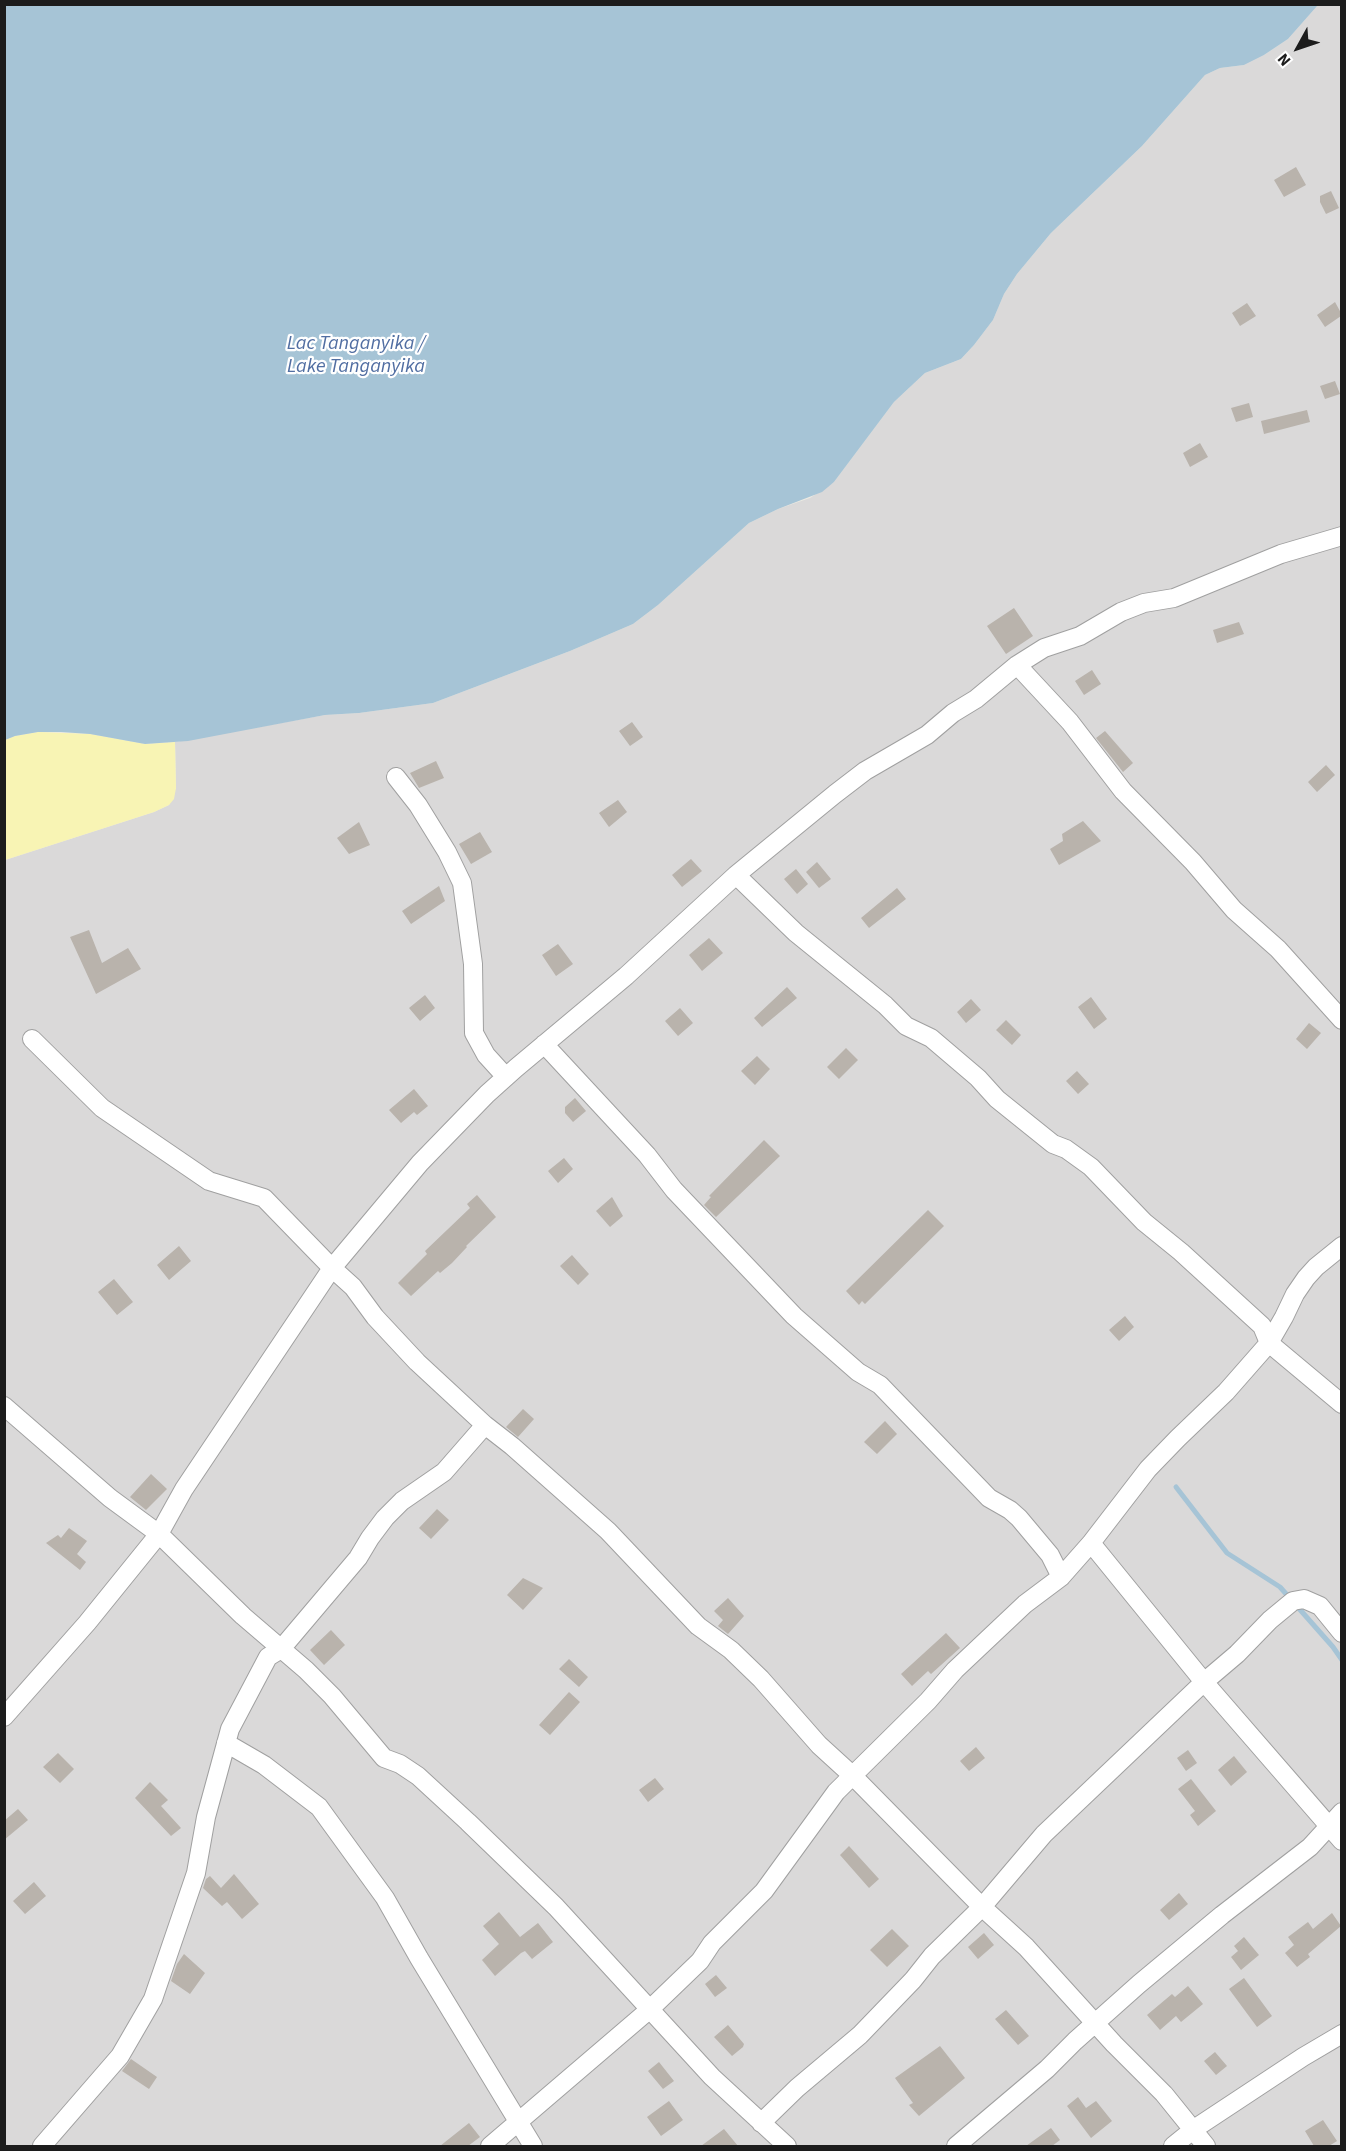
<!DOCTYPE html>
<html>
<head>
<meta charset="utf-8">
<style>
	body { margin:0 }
	#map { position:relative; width:1346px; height:2151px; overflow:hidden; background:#eceae2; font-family:"Source Sans 3",sans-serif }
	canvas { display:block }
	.frame { position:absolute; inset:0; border:6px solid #1c1c1c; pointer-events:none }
	.north { position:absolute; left:1268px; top:18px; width:60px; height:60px; -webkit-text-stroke:4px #fff; paint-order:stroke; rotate:230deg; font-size:16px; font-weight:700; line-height:24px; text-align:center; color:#1c1c1c }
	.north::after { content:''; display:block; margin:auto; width:21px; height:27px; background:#1c1c1c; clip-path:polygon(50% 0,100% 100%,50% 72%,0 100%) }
</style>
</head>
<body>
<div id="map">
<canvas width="1346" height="2151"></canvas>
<div class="frame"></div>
<div class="north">N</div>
</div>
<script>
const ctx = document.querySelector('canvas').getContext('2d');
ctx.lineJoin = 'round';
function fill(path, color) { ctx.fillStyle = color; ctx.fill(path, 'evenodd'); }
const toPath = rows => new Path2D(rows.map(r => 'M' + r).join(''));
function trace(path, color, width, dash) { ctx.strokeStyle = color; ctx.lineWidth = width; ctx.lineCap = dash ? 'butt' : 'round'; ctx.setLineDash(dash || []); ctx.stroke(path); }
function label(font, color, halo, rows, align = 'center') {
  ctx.font = font + ' "Source Sans 3",sans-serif'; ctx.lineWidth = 4.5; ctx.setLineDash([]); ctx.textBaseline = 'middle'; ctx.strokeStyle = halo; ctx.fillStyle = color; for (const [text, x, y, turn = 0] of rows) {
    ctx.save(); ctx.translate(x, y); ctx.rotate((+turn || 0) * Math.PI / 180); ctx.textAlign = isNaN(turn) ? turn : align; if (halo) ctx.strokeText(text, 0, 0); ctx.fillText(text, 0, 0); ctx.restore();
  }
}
const residential = toPath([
	[1318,5,1341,5,1341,2146,5,2146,5,860,154,812,169,805,176,788,175,742,325,715,359,713,433,703,570,651,633,624,658,605,749,523,778,509,810,498,834,482,894,402,925,373,961,359,974,345,993,320,1004,294,1017,274,1051,233,1142,146,1205,75,1220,68,1244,65,1264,55,1288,39]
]);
const sand = toPath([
	[38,732,90,734,145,744,175,742,176,788,174,799,169,805,154,812,5,860,5,740,15,736]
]);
const water = toPath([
	[5,4,1318,4,1318,5,1288,39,1264,55,1244,65,1220,68,1205,75,1142,146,1051,233,1017,274,1004,294,993,320,974,345,961,359,925,373,894,402,834,482,822,492,778,509,749,523,658,605,633,624,570,651,433,703,359,713,325,715,188,741,145,744,90,734,61,732,38,732,15,736,5,740]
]);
const stream = toPath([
	[1176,1487,1227,1553,1280,1587,1333,1647,1342,1660]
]);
const building = toPath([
	[1296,167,1306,185,1284,197,1274,180],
	[1331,191,1339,208,1326,214,1320,202,1320,196],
	[1335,302,1341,313,1341,316,1325,327,1317,315],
	[1247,303,1256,316,1240,326,1232,313],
	[1335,381,1340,394,1325,399,1320,386],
	[1249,403,1253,417,1236,422,1231,408],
	[1307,410,1310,422,1264,434,1261,421],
	[1200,443,1208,457,1190,467,1183,453],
	[1014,608,1033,636,1006,654,987,626],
	[1239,622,1244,634,1217,643,1213,630],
	[1092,670,1101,684,1084,695,1075,681],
	[632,722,643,737,630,746,619,731],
	[1105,731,1133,763,1123,772,1096,738],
	[436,761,444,778,419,788,410,773],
	[1326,765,1335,775,1317,792,1308,782],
	[618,800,627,812,609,827,599,813],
	[1083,821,1101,841,1059,865,1050,849,1063,841,1062,834],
	[359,822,370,845,349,854,337,838],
	[480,832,492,852,471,864,459,844],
	[691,859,702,871,682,887,672,875],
	[817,862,831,879,819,888,806,872],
	[796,869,808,884,797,894,784,879],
	[439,886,445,901,411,924,402,911],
	[897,888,906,899,869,928,861,918],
	[89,930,102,963,128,948,141,969,96,994,70,937],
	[709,938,723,953,702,971,689,955],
	[558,944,573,964,556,976,542,955],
	[787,987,797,998,762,1027,754,1018],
	[425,995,435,1008,420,1021,409,1008],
	[1091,997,1107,1019,1094,1029,1078,1007],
	[971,999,981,1010,966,1023,957,1012],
	[680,1008,693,1023,678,1036,665,1021],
	[1006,1020,1021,1035,1012,1045,996,1030],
	[1309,1023,1321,1033,1307,1049,1296,1039],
	[846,1048,858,1060,839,1079,827,1067],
	[757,1056,770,1069,755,1085,741,1071],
	[1077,1071,1089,1084,1078,1094,1066,1081],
	[414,1089,428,1106,417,1115,414,1112,401,1123,389,1110],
	[575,1098,586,1111,573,1122,565,1113,565,1107],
	[764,1140,780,1156,716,1217,704,1205,711,1197,709,1196],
	[564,1158,573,1169,558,1183,548,1171],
	[477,1195,496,1217,466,1246,467,1247,452,1263,440,1273,438,1271,411,1296,398,1283,427,1254,425,1251,470,1208,467,1204],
	[612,1197,623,1216,610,1227,596,1211],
	[928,1210,944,1226,865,1304,862,1301,859,1305,846,1291],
	[179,1246,191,1261,169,1280,157,1265],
	[572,1255,589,1274,578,1285,560,1266],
	[114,1279,133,1302,117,1315,98,1292],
	[1125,1316,1134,1327,1119,1341,1109,1330],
	[523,1409,534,1419,518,1437,506,1427],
	[885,1421,897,1434,877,1454,864,1442],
	[151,1474,167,1489,146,1510,130,1497],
	[437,1509,449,1520,431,1539,419,1528],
	[69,1528,87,1541,77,1554,86,1562,80,1570,46,1543,58,1535,61,1538],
	[523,1578,543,1588,523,1610,507,1595],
	[728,1598,744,1616,728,1634,718,1626,723,1620,714,1611],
	[331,1630,345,1645,324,1665,310,1650],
	[946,1633,960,1648,931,1674,928,1671,912,1686,901,1674],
	[569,1659,588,1677,579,1687,559,1669],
	[569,1692,580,1702,550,1735,539,1725],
	[976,1747,985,1758,969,1771,960,1761],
	[1188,1750,1197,1763,1186,1771,1177,1758],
	[58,1753,74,1769,60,1783,43,1767],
	[1234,1756,1247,1772,1231,1786,1218,1770],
	[655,1778,664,1789,648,1802,639,1790],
	[1191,1779,1216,1811,1198,1826,1190,1815,1195,1811,1178,1789],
	[150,1782,168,1800,161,1806,181,1828,171,1836,135,1798],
	[18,1809,28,1820,4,1840,4,1821],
	[849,1846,879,1879,869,1888,840,1855],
	[234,1874,259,1904,242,1919,227,1902,222,1906,203,1888,206,1879,210,1876,221,1888],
	[34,1882,46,1896,25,1914,13,1901],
	[1179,1893,1188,1904,1169,1920,1160,1910],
	[499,1912,520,1937,538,1923,553,1942,532,1959,525,1951,521,1953,495,1976,482,1960,499,1944,483,1926],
	[1332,1913,1341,1926,1308,1954,1310,1957,1297,1967,1285,1953,1294,1945,1288,1937,1308,1922,1313,1929],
	[892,1929,909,1946,887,1967,870,1950],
	[984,1933,994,1945,978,1959,968,1947],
	[1244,1937,1259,1955,1241,1970,1231,1957,1238,1951,1234,1946],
	[184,1954,205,1973,190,1994,171,1981,177,1964],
	[716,1975,727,1988,715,1997,705,1984],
	[1244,1978,1272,2016,1257,2027,1229,1989],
	[1188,1986,1203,2004,1181,2022,1176,2016,1160,2030,1147,2015,1172,1994,1175,1997],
	[1006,2010,1029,2036,1018,2045,995,2019],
	[728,2025,744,2044,743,2047,732,2056,714,2037],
	[940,2046,965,2078,919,2116,909,2105,913,2103,895,2078],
	[1215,2052,1227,2066,1216,2075,1204,2061],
	[131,2059,157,2077,149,2089,122,2071],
	[659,2062,674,2081,663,2089,648,2071],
	[1078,2097,1086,2108,1096,2101,1112,2121,1091,2138,1067,2106],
	[669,2101,683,2120,661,2136,647,2117],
	[1323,2120,1337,2141,1329,2146,1314,2146,1305,2131],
	[469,2123,480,2137,468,2146,440,2146],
	[1051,2128,1060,2140,1052,2146,1026,2146],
	[724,2129,738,2146,701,2146]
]);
const minor = toPath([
	[1017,665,1070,722,1123,791,1193,862,1234,910,1278,949,1342,1020],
	[396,777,418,805,447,852,462,883,473,964,474,1033,486,1055,506,1077],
	[736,875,796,933,885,1005,906,1026,931,1038,978,1078,997,1099,1053,1144,1066,1149,1091,1167,1144,1222,1181,1252,1262,1326,1269,1343,1342,1404],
	[32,1039,102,1108,209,1181,264,1198,332,1268,353,1287,375,1317,417,1362,485,1425,512,1446,608,1531,698,1626,731,1650,761,1679,819,1745,853,1776,982,1907,1026,1947,1114,2044,1164,2094,1206,2146],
	[544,1044,647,1155,674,1190,794,1316,858,1372,880,1385,989,1498,1010,1510,1019,1518,1050,1555,1061,1577],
	[4,1406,110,1498,159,1534,243,1616,306,1670,332,1696,384,1758,400,1764,418,1776,468,1822,556,1907,712,2077,787,2146],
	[1091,1543,1204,1682,1342,1841],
	[4,1717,87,1623,159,1534,184,1489,332,1268,420,1163,487,1094,516,1068,626,976,736,875,835,794,865,771,927,735,953,713,976,699,1017,665,1044,648,1080,636,1121,612,1144,603,1174,598,1281,554,1342,536],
	[226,1743,264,1765,319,1807,385,1898,419,1958,533,2146],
	[761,2123,797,2088,860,2035,913,1980,932,1956,982,1907,1044,1834,1204,1682,1237,1654,1270,1620,1293,1601,1304,1599,1320,1606,1342,1633],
	[42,2146,120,2056,153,1999,196,1873,206,1817,230,1729,268,1657,281,1649,358,1558,370,1538,385,1518,402,1501,444,1472,485,1425],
	[490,2146,649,2010,700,1961,712,1943,764,1891,836,1792,928,1701,955,1670,1025,1604,1061,1577,1091,1543,1148,1469,1178,1438,1226,1392,1269,1343,1284,1317,1295,1294,1306,1278,1316,1267,1342,1246],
	[956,2146,1047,2069,1075,2041,1139,1984,1222,1915,1310,1847,1342,1812],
	[1173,2146,1194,2129,1303,2057,1342,2034]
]);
const waterNames = [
	["Lac Tanganyika /",356,345],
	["Lake Tanganyika",356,368]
];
fill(residential, '#dad9d9');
fill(sand, '#f8f4b4');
fill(water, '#a6c4d6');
trace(stream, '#a6c4d6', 5);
fill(building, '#b9b3ac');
trace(minor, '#a0a0a0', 20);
trace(minor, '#fff', 18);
label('italic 20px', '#516ea2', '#fff', waterNames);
</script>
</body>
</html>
